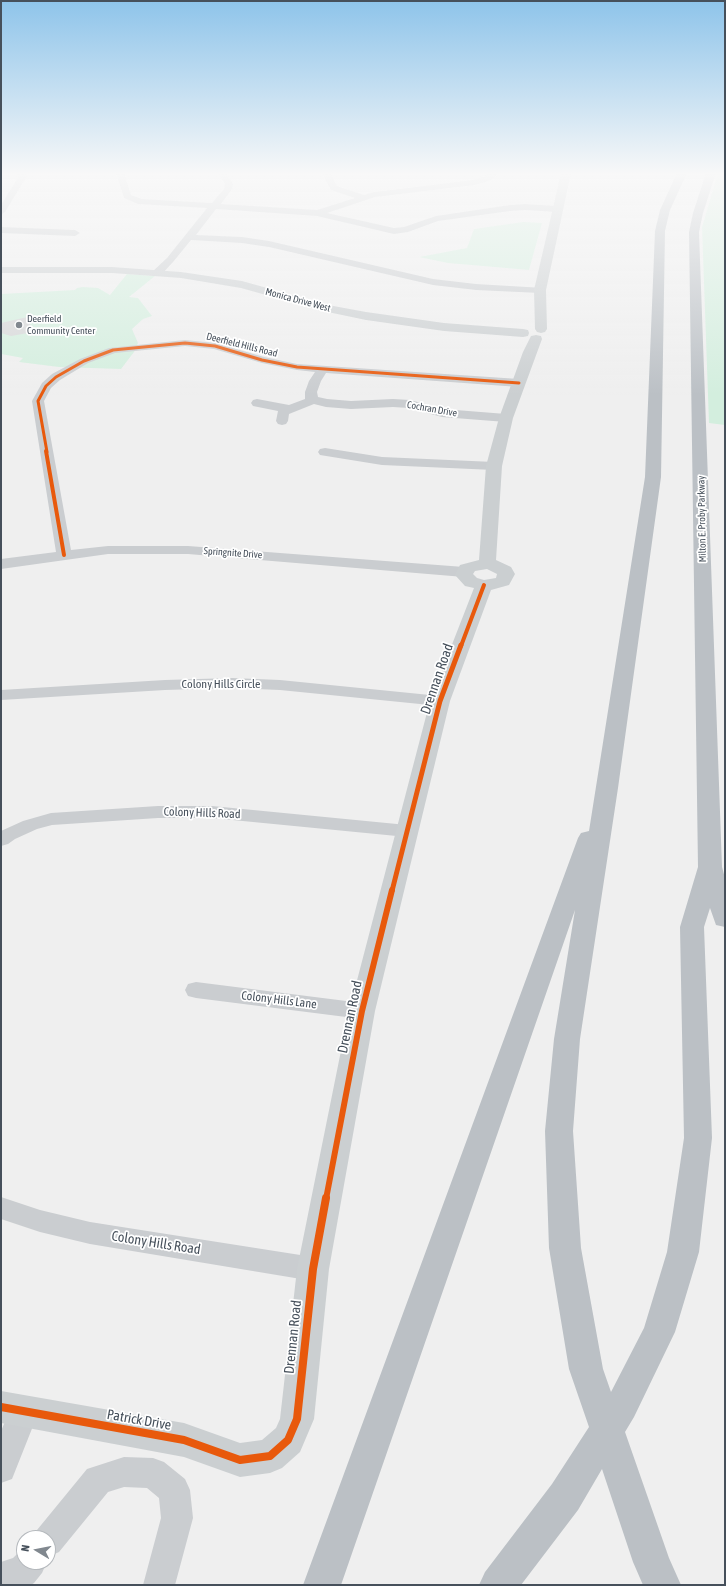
<!DOCTYPE html>
<html>
<head>
<meta charset="utf-8">
<style>
	body { margin:0 }
	#map { position:relative; width:726px; height:1586px; overflow:hidden; background:#efefef; font-family:"Asap Condensed",sans-serif }
	canvas { display:block }
	.frame { position:absolute; inset:0; border:2px solid #46505b; pointer-events:none }
	.north { position:absolute; left:16px; top:1530px; width:40px; height:40px; box-sizing:border-box; background:#fff; border:1px solid #b5b9bd; border-radius:50%; rotate:280deg; font-size:11px; font-weight:700; line-height:16px; text-align:center; color:#46505b }
	.north::after { content:''; display:block; margin:auto; width:14px; height:18px; background:#81888f; clip-path:polygon(50% 0,100% 100%,50% 72%,0 100%) }
</style>
</head>
<body>
<div id="map">
<canvas width="726" height="1586"></canvas>
<div class="frame"></div>
<div class="north">N</div>
</div>
<script>
const ctx = document.querySelector('canvas').getContext('2d');
ctx.lineJoin = 'round';
function fill(path, color) { ctx.fillStyle = color; ctx.fill(path, 'evenodd'); }
const toPath = rows => new Path2D(rows.map(r => 'M' + r).join(''));
function trace(path, color, width, dash) { ctx.strokeStyle = color; ctx.lineWidth = width; ctx.lineCap = dash ? 'butt' : 'round'; ctx.setLineDash(dash || []); ctx.stroke(path); }
function label(font, color, halo, rows, align = 'center') {
  ctx.font = font + ' "Asap Condensed",sans-serif'; ctx.lineWidth = 3.5; ctx.setLineDash([]); ctx.textBaseline = 'middle'; ctx.strokeStyle = halo; ctx.fillStyle = color; for (const [text, x, y, turn = 0] of rows) {
    ctx.save(); ctx.translate(x, y); ctx.rotate((+turn || 0) * Math.PI / 180); ctx.textAlign = isNaN(turn) ? turn : align; if (halo) ctx.strokeText(text, 0, 0); ctx.fillText(text, 0, 0); ctx.restore();
  }
}
const green = toPath([
	[718,173,725,173,725,425,709,423,702,227],
	[523,222,542,223,529,270,448,263,419,257,467,248,474,229],
	[127,274,155,276,129,297,138,298,152,316,143,319,132,329,138,343,134,352,121,369,59,367,19,362,23,358,1,354,1,294,75,290,77,288,83,287,98,288,110,295]
]);
const building = toPath([
	[32,316,28,333,11,336,1,333,1,323]
]);
const street = toPath([
	[16,173,25,173,27,176,5,212,1,215,1,205,19,176,16,173],
	[116,173,124,173,131,195,142,199,212,203,224,189,225,184,218,173,226,173,233,184,232,189,221,204,317,210,355,198,331,190,322,173,330,173,337,186,364,195,374,192,474,180,485,176,490,173,499,173,491,180,475,185,375,197,327,213,394,228,404,227,436,216,510,205,525,204,557,206,561,209,557,212,525,210,510,211,438,221,408,232,394,234,317,216,216,209,196,235,242,237,269,241,433,279,476,284,544,288,545,290,544,292,540,293,476,290,433,285,269,247,242,243,191,240,173,262,161,275,157,276,153,275,152,273,153,271,167,258,207,208,138,204,124,198,116,173],
	[1,227,75,230,80,233,75,236,1,233,1,227],
	[185,340,215,343,264,357,297,364,519,379,523,380,525,383,523,386,519,387,326,373,321,381,317,392,318,397,327,399,351,401,393,399,410,400,443,409,506,414,510,415,512,418,510,421,506,422,442,417,409,408,393,407,351,409,326,407,314,404,289,414,288,421,286,424,282,425,278,424,276,421,278,411,253,406,251,403,253,400,257,399,289,405,305,399,305,392,309,381,315,372,297,370,262,363,214,349,185,346,115,353,88,363,60,380,51,388,44,401,71,550,108,546,188,546,464,567,469,569,472,572,469,575,464,577,188,554,108,554,1,569,1,559,56,552,32,401,42,383,52,374,80,359,109,348,185,340],
	[325,448,382,457,494,462,499,463,501,466,499,469,494,470,382,465,320,455,318,452,320,449,325,448],
	[232,678,280,680,440,696,446,697,449,701,446,705,440,706,280,690,232,688,165,690,1,700,1,690,165,680,232,678],
	[158,806,212,806,407,825,414,827,417,831,414,835,407,837,212,818,158,818,52,825,37,829,15,839,8,844,1,846,1,831,23,821,51,813,158,806],
	[196,982,362,1003,370,1005,373,1011,370,1017,362,1019,196,998,188,996,185,990,188,984,196,982],
	[1,1197,40,1210,90,1222,313,1257,323,1261,327,1269,323,1277,313,1281,90,1244,40,1232,1,1219,1,1197],
	[24,1397,34,1401,39,1411,12,1479,1,1483,1,1431,14,1401,24,1397],
	[124,1457,153,1458,164,1462,185,1479,190,1490,193,1518,175,1585,143,1585,161,1518,159,1498,147,1488,124,1487,108,1492,59,1552,48,1557,48,1538,33,1538,37,1530,87,1469,124,1457],
	[24,1549,24,1562,47,1562,42,1573,34,1583,31,1585,1,1585,1,1562,13,1558,20,1551,24,1549]
]);
const secondary = toPath([
	[561,173,571,173,546,290,547,329,545,332,541,333,537,332,535,329,534,290,561,173],
	[1,267,112,267,181,272,242,281,328,305,366,312,444,323,523,329,528,330,529,333,528,336,523,337,444,331,366,320,323,311,241,288,181,278,112,273,1,273,1,267],
	[536,335,541,336,542,339,513,418,502,466,496,560,511,567,515,574,509,585,491,590,450,701,375,1011,329,1269,314,1419,300,1452,282,1468,270,1473,240,1477,184,1457,1,1423,1,1391,184,1423,240,1443,262,1440,276,1428,280,1419,297,1269,349,1011,430,701,474,588,465,586,455,575,460,565,479,560,486,466,499,418,523,352,531,336,536,335],
	[487,569,497,574,496,578,484,580,477,578,473,574,475,571,487,569]
]);
const highway = toPath([
	[677,173,687,173,670,210,665,231,661,477,618,788,580,1039,573,1131,581,1248,603,1369,611,1392,644,1328,667,1252,684,1138,680,927,698,867,689,232,693,213,706,173,716,173,703,213,699,232,722,867,725,878,725,927,716,925,710,908,704,927,712,1138,699,1252,675,1332,634,1417,625,1432,669,1558,681,1585,643,1585,633,1562,602,1469,578,1510,521,1585,479,1585,485,1572,552,1484,589,1427,569,1369,549,1248,545,1131,554,1039,575,910,341,1585,303,1585,578,838,581,833,589,831,645,477,655,231,660,210,677,173]
]);
const cyclewayFar4 = toPath([
	[47,452,38,401,46,386,56,377,84,361,113,350,185,343,215,346,262,360,297,367,519,383]
]);
const cyclewayFar3 = toPath([
	[46,451,64,555],
	[461,646,484,585]
]);
const cyclewayFar2 = toPath([
	[392,891,440,701,461,645]
]);
const cyclewayFar1 = toPath([
	[326,1199,362,1011,392,890]
]);
const cycleway = toPath([
	[1,1407,184,1440,240,1460,270,1456,288,1440,297,1419,313,1269,326,1198]
]);
const markers = [
	[19,325,4,"#81888f"]
];
const farStreetnames = [
	["Monica Drive West",298,300,15],
	["Deerfield Hills Road",242,345,14],
	["Cochran Drive",432,409,10],
	["Milton E. Proby Parkway",702,519,-91],
	["Springnite Drive",233,553,4]
];
const farPoinames = [
	["Deerfield",27,319],
	["Community Center",27,331]
];
const streetNames = [
	["Colony Hills Circle",221,684],
	["Colony Hills Road",202,813,2],
	["Colony Hills Lane",279,1000,7]
];
const nearStreetnames = [
	["Drennan Road",437,679,-71],
	["Drennan Road",350,1017,-78],
	["Colony Hills Road",156,1243,9],
	["Drennan Road",293,1337,-84],
	["Patrick Drive",139,1420,10]
];
fill(green, '#d3eede');
fill(building, '#d6d7d8');
fill(street, '#cacdd0');
fill(secondary, '#cbcfd1');
fill(highway, '#bbc0c5');
trace(cyclewayFar4, '#e8590c', 3);
trace(cyclewayFar3, '#e8590c', 4);
trace(cyclewayFar2, '#e8590c', 5);
trace(cyclewayFar1, '#e8590c', 6);
trace(cycleway, '#e8590c', 8);
const sky = ctx.createLinearGradient(0, 0, 0, 395);
sky.addColorStop(0, '#8ec4ea');
sky.addColorStop(0.44, '#f8f8f8');
sky.addColorStop(1, '#f8f8f800');
ctx.fillStyle = sky;
ctx.fillRect(0, 0, 726, 395);
for (const [x, y, r, color] of markers) { const dot = new Path2D(); dot.arc(x, y, r, 0, 2 * Math.PI); ctx.fillStyle = color; ctx.fill(dot); trace(dot, '#fff', 1.5); }
label('10px', '#46505b', '#fff', farStreetnames);
label('10px', '#46505b', '#fff', farPoinames, 'left');
label('12px', '#46505b', '#fff', streetNames);
label('14px', '#46505b', '#fff', nearStreetnames);
</script>
</body>
</html>
